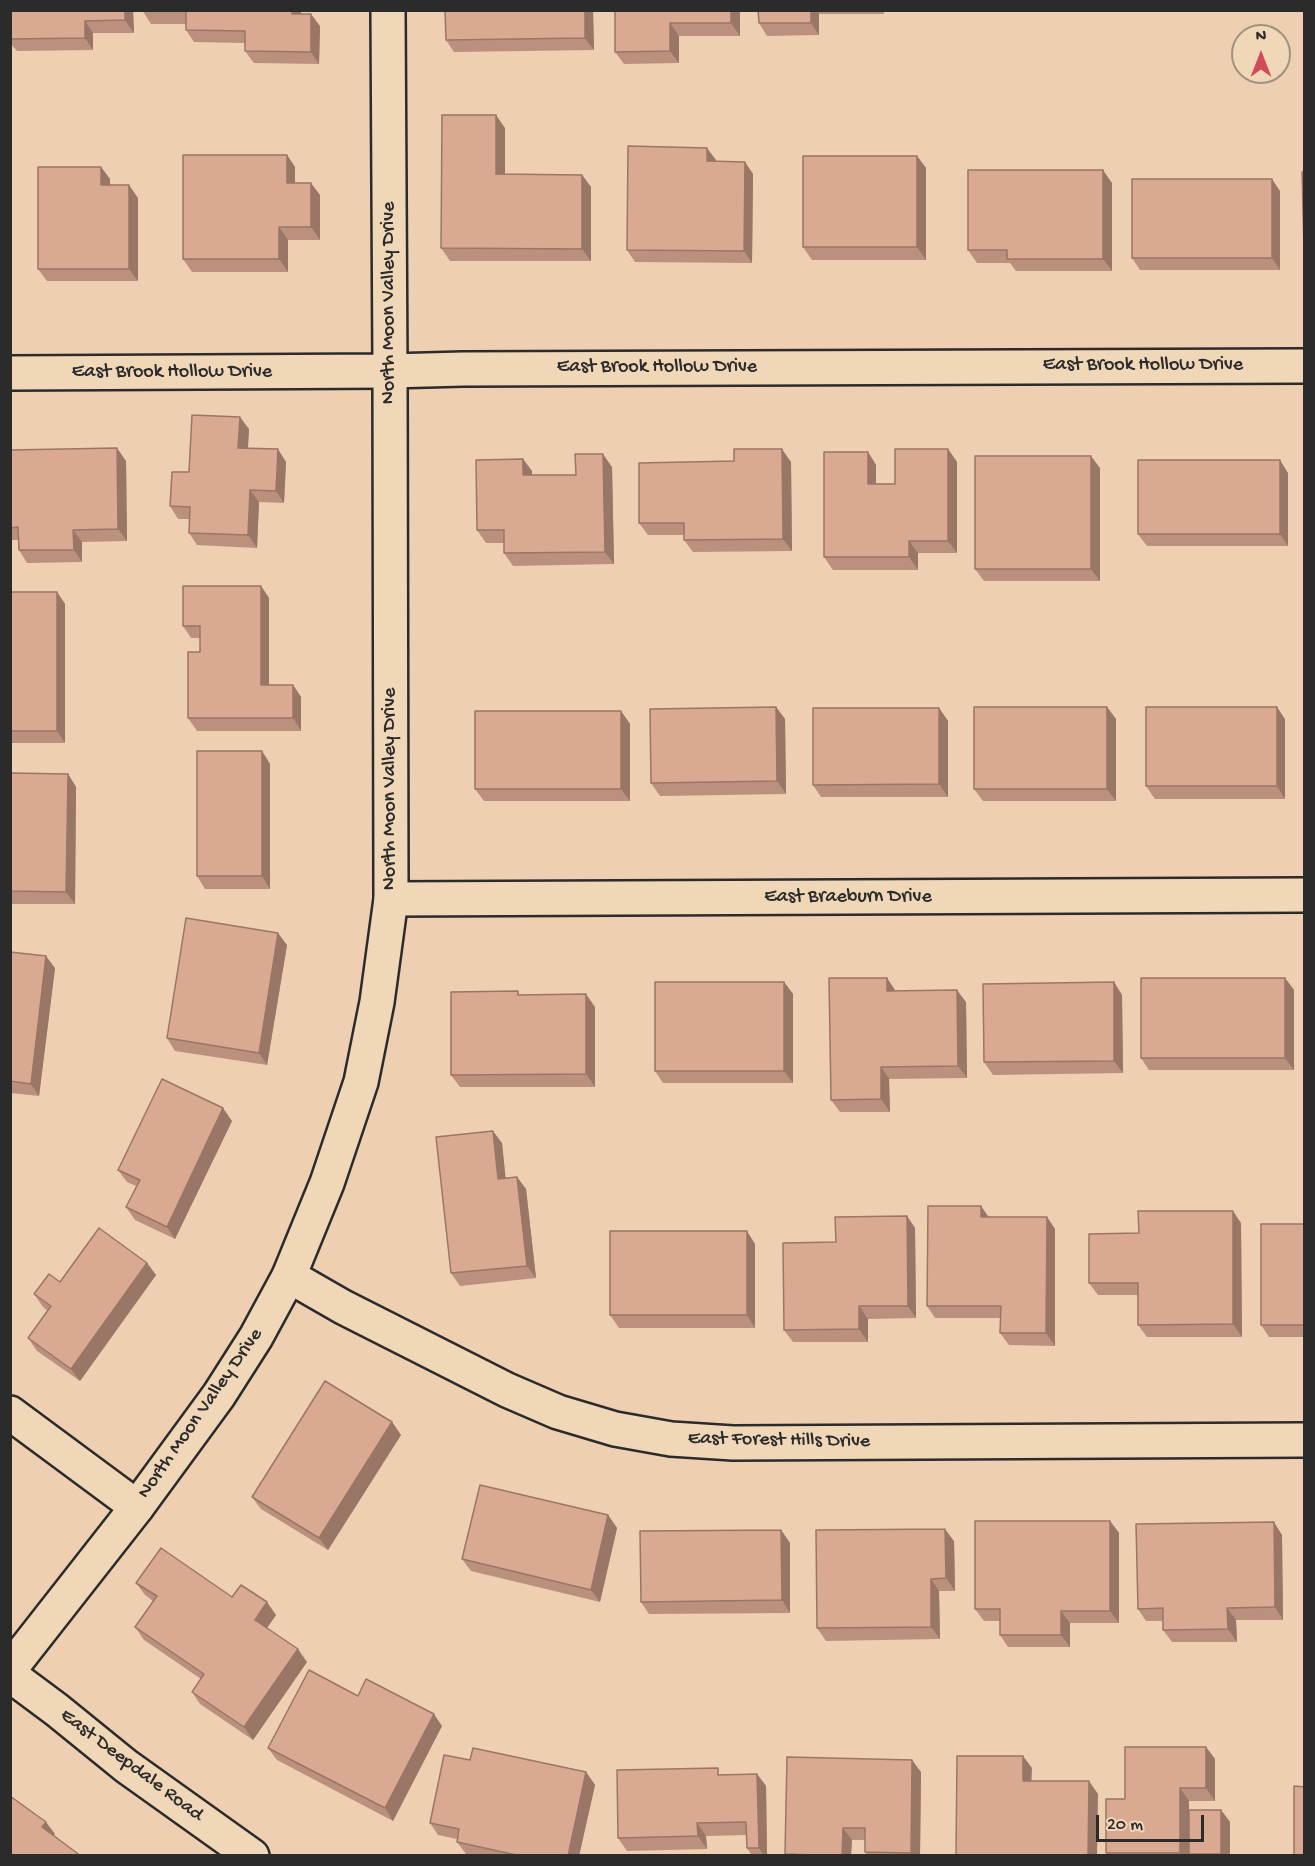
<!DOCTYPE html>
<html>
<head>
<meta charset="utf-8">
<style>
	body { margin:0 }
	#map { position:relative; width:1315px; height:1866px; overflow:hidden; background:#eecfb2; font-family:"Gochi Hand",sans-serif }
	canvas { display:block }
	.frame { position:absolute; inset:0; border:12px solid #2b2b2b; pointer-events:none }
	.north { position:absolute; left:1231px; top:24px; width:60px; height:60px; box-sizing:border-box; background:#f0d7b8; border:2px solid #a19280; border-radius:50%; rotate:0deg; font-size:16px; font-weight:700; line-height:24px; text-align:center; color:#2b2b2b }
	.north::after { content:''; display:block; margin:auto; width:21px; height:27px; background:#d1495b; clip-path:polygon(50% 0,100% 100%,50% 72%,0 100%) }
	.scale { position:absolute; left:1096px; top:1815px; width:108px; height:27px; box-sizing:border-box; border:3px solid #2b2b2b; border-top:0; padding-left:8px; font-size:18px; line-height:21px; white-space:nowrap; color:#2b2b2b; -webkit-text-stroke:4px #f0d7b8; paint-order:stroke }
</style>
</head>
<body>
<div id="map">
<canvas width="1315" height="1866"></canvas>
<div class="frame"></div>
<div class="north">N</div>
<div class="scale">20 m</div>
</div>
<script>
const ctx = document.querySelector('canvas').getContext('2d');
ctx.lineJoin = 'round';
const toPath = rows => new Path2D(rows.map(r => 'M' + r).join(''));
function trace(path, color, width, dash) { ctx.strokeStyle = color; ctx.lineWidth = width; ctx.lineCap = dash ? 'butt' : 'round'; ctx.setLineDash(dash || []); ctx.stroke(path); }
function fill(path, color) { ctx.fillStyle = color; ctx.fill(path, 'evenodd'); }
function label(font, color, halo, rows, align = 'center') {
  ctx.font = font + ' "Gochi Hand",sans-serif'; ctx.lineWidth = 4.5; ctx.setLineDash([]); ctx.textBaseline = 'middle'; ctx.strokeStyle = halo; ctx.fillStyle = color; for (const [text, x, y, turn = 0] of rows) {
    ctx.save(); ctx.translate(x, y); ctx.rotate((+turn || 0) * Math.PI / 180); ctx.textAlign = isNaN(turn) ? turn : align; if (halo) ctx.strokeText(text, 0, 0); ctx.fillText(text, 0, 0); ctx.restore();
  }
}
const minor = toPath([
	[10,373,390,371,463,369,1304,366],
	[391,899,1304,895],
	[289,1276,343,1307,507,1390,558,1412,615,1429,671,1439,733,1443,1304,1440],
	[10,1413,137,1507],
	[10,1675,57,1710,126,1766,252,1856]
]);
const tertiary = toPath([
	[10,1669,137,1507,219,1395,256,1337,289,1276,327,1183,361,1082,377,1002,391,899,390,371,388,10]
]);
const wall = toPath([
	[10,10,133,10,134,33,93,33,93,50,17,51,10,43],
	[142,10,301,10,301,14,320,26,319,64,254,63,245,51,245,43,194,42,186,30,186,24,151,24],
	[445,10,593,10,594,50,454,52,446,40],
	[615,10,740,10,740,36,679,36,679,63,624,64,615,52],
	[758,10,884,10,884,14,819,14,819,35,767,36,759,23],
	[505,128,505,174,582,175,591,187,591,261,450,261,441,248],
	[287,155,295,167,295,183,320,195,320,240,288,240,288,272,192,272,183,259],
	[917,156,926,168,926,260,812,260,803,247],
	[716,160,716,162,745,162,753,174,752,263,635,262,627,250],
	[101,167,110,179,110,185,138,198,138,281,47,281,38,269],
	[1112,183,1112,271,1016,271,1010,263,977,263,968,250],
	[1280,191,1280,270,1140,270,1132,258],
	[249,429,248,448,286,462,284,503,259,502,257,548,197,545,189,533,190,519,178,519,170,506,189,472],
	[948,449,957,462,957,553,918,553,918,570,833,570,824,557,868,452,876,465,876,484,895,484],
	[10,450,126,461,127,541,82,542,82,562,27,563,19,550,18,540,10,540],
	[523,459,532,471,532,475,576,475,612,467,614,564,513,566,504,553,504,543,486,543,477,530],
	[791,462,792,551,693,552,684,540,684,535,648,535,639,523],
	[1100,468,1100,581,984,581,975,569],
	[1288,473,1288,546,1147,546,1138,534],
	[261,586,269,598,269,685,293,685,301,697,301,731,197,731,188,718,200,652,200,638,191,638,183,626],
	[10,592,57,592,65,604,65,743,10,743],
	[776,707,785,719,786,794,660,796,651,783],
	[1107,707,1116,719,1116,801,983,801,974,789],
	[939,708,948,721,948,797,821,797,813,785],
	[621,711,630,724,630,801,484,801,475,789],
	[1285,719,1285,799,1155,799,1146,786],
	[262,751,270,764,270,889,205,889,197,876],
	[10,773,68,774,76,787,75,904,10,904],
	[287,945,267,1065,175,1051,167,1038],
	[10,952,55,968,39,1096,10,1093],
	[887,978,895,991,966,1002,967,1078,889,1079,890,1112,840,1112,831,1100],
	[1285,978,1294,990,1294,1070,1149,1070,1141,1058],
	[784,982,793,994,793,1083,663,1083,655,1071],
	[1114,982,1122,995,1123,1073,993,1075,984,1062],
	[521,995,595,1007,595,1087,460,1087,451,1075],
	[232,1121,175,1239,135,1220,126,1207,136,1186,127,1182,118,1170],
	[502,1143,505,1178,517,1177,526,1189,536,1278,460,1286,451,1273],
	[907,1216,915,1228,916,1318,868,1319,868,1342,793,1342,784,1330,836,1242],
	[989,1217,1047,1217,1055,1229,1055,1346,1009,1345,1000,1333,1000,1318,935,1318,927,1306],
	[1241,1223,1242,1337,1147,1337,1138,1325,1138,1295,1098,1295,1089,1283,1139,1233],
	[1305,1224,1305,1337,1269,1337,1261,1325],
	[755,1244,755,1328,619,1328,610,1315],
	[147,1263,156,1275,80,1381,37,1351,28,1338,48,1311,43,1307,34,1294,60,1282],
	[392,1422,401,1435,328,1550,261,1509,252,1497],
	[608,1515,617,1528,600,1602,471,1571,462,1559],
	[1110,1521,1119,1533,1119,1623,1070,1623,1070,1647,1008,1647,1000,1635,1000,1621,984,1621,975,1609],
	[781,1530,790,1543,790,1613,649,1614,641,1602],
	[1282,1535,1283,1620,1236,1620,1237,1642,1172,1642,1163,1630,1163,1621,1146,1621,1138,1609],
	[954,1541,955,1591,939,1591,940,1639,826,1641,817,1628],
	[136,1583,232,1597,276,1615,267,1628,307,1662,253,1740,200,1704,192,1692,201,1679,144,1640,135,1627,153,1601,145,1595],
	[358,1696,442,1726,393,1821,277,1760,268,1748],
	[1206,1747,1215,1759,1215,1801,1189,1801,1189,1856,1108,1856,1106,1853,1125,1799],
	[470,1760,586,1772,595,1785,579,1856,472,1856,466,1854,457,1842,457,1839,438,1835,430,1823],
	[921,1772,920,1856,867,1856,865,1852,865,1840,852,1840,851,1856,786,1856,785,1854],
	[722,1774,757,1774,766,1786,767,1856,752,1856,747,1848,746,1835,706,1836,707,1849,627,1851,618,1838],
	[1221,1810,1230,1822,1230,1856,1190,1856,1189,1854]
]);
const shadedWall = toPath([
	[125,10,133,10,134,33,125,20],
	[292,10,301,10,301,26,292,14],
	[585,10,593,10,594,50,585,38],
	[731,10,740,10,740,36,731,23],
	[811,10,817,10,819,14,819,35,811,23],
	[311,14,320,26,319,64,311,52],
	[85,21,93,33,93,50,85,38],
	[670,23,679,36,679,63,670,51],
	[496,115,505,128,505,186,496,174],
	[707,148,716,160,716,174,707,161],
	[287,155,295,167,295,195,287,183],
	[917,156,926,168,926,260,917,247],
	[745,162,753,174,752,263,744,251],
	[101,167,110,179,110,198,101,185],
	[1103,170,1112,183,1112,271,1103,259],
	[582,175,591,187,591,261,582,249],
	[1272,179,1280,191,1280,270,1272,258],
	[311,183,320,195,320,240,311,227],
	[129,185,138,198,138,281,129,269],
	[279,227,288,240,288,272,279,259],
	[240,417,249,429,247,460,238,448],
	[117,448,126,461,127,541,118,529],
	[278,449,286,462,284,503,276,491],
	[782,449,791,462,792,551,783,539],
	[948,449,957,462,957,553,948,541],
	[868,452,876,465,876,496,868,484],
	[603,454,612,467,614,564,605,552],
	[1091,456,1100,468,1100,581,1091,569],
	[523,459,532,471,532,488,523,475],
	[1280,460,1288,473,1288,546,1280,534],
	[250,490,259,502,257,548,248,535],
	[73,530,82,542,82,562,74,550],
	[909,541,918,553,918,570,909,557],
	[261,586,269,598,269,697,261,685],
	[57,592,65,604,65,743,57,731],
	[293,685,301,697,301,731,293,718],
	[776,707,785,719,786,794,777,781],
	[1107,707,1116,719,1116,801,1107,789],
	[1277,707,1285,719,1285,799,1277,786],
	[939,708,948,721,948,797,939,784],
	[621,711,630,724,630,801,621,789],
	[262,751,270,764,270,889,262,876],
	[68,774,76,787,75,904,66,892],
	[278,933,287,945,267,1065,259,1053],
	[46,956,55,968,39,1096,31,1084],
	[887,978,895,990,895,1003,887,991],
	[1285,978,1294,990,1294,1070,1285,1058],
	[784,982,793,994,793,1083,784,1071],
	[1114,982,1122,995,1123,1073,1114,1061],
	[957,990,966,1002,967,1078,958,1066],
	[586,994,595,1007,595,1087,586,1074],
	[881,1067,889,1079,890,1112,881,1099],
	[223,1108,232,1121,175,1239,167,1227],
	[493,1131,502,1143,507,1191,498,1179],
	[517,1177,526,1189,536,1278,527,1266],
	[981,1206,990,1219,981,1217],
	[1233,1211,1241,1223,1242,1337,1233,1324],
	[907,1216,915,1228,916,1318,908,1306],
	[1047,1217,1055,1229,1055,1346,1046,1333],
	[747,1231,755,1244,755,1328,747,1315],
	[147,1263,156,1275,80,1381,71,1369],
	[859,1306,868,1319,868,1342,859,1329],
	[392,1422,401,1435,328,1550,319,1538],
	[608,1515,617,1528,600,1602,591,1590],
	[1110,1521,1119,1533,1119,1623,1110,1611],
	[1274,1522,1282,1535,1283,1620,1275,1607],
	[945,1529,954,1541,955,1591,946,1578],
	[781,1530,790,1543,790,1613,782,1600],
	[931,1579,939,1591,940,1639,931,1627],
	[267,1602,276,1615,264,1632,255,1620],
	[1227,1608,1236,1620,1237,1642,1228,1629],
	[1061,1611,1070,1623,1070,1647,1061,1635],
	[298,1649,307,1662,253,1740,244,1727],
	[434,1714,442,1726,393,1821,385,1808],
	[1206,1747,1215,1759,1215,1801,1206,1788],
	[1023,1756,1032,1768,1031,1793,1023,1781],
	[912,1760,921,1772,920,1856,912,1856,911,1853],
	[586,1772,595,1785,579,1856,568,1856],
	[757,1774,766,1786,767,1856,764,1856,759,1848],
	[1089,1781,1098,1794,1097,1856,1088,1856],
	[1180,1788,1189,1801,1189,1856,1182,1856,1180,1853],
	[1221,1810,1230,1822,1230,1856,1222,1856,1221,1854],
	[46,1822,55,1834,51,1839,42,1827],
	[697,1823,706,1836,707,1849,698,1836],
	[843,1828,852,1840,851,1856,842,1856]
]);
const building = toPath([
	[10,10,125,10,125,20,85,21,85,38,10,39,10,10],
	[142,10,292,10,292,14,311,14,311,52,245,51,245,31,186,30,186,11,142,11,142,10],
	[445,10,585,10,585,38,446,40,445,10],
	[615,10,731,10,731,23,670,23,670,51,615,52,615,10],
	[758,10,811,10,811,23,759,23,758,10],
	[442,115,496,115,496,174,582,175,582,249,441,248,442,115],
	[628,146,707,148,707,161,745,162,744,251,627,250,628,146],
	[183,155,287,155,287,183,311,183,311,227,279,227,279,259,183,259,183,155],
	[803,156,917,156,917,247,803,247,803,156],
	[38,167,101,167,101,185,129,185,129,269,38,269,38,167],
	[968,170,1103,170,1103,259,1007,259,1007,250,968,250,968,170],
	[1302,172,1305,172,1305,248,1304,248,1302,172],
	[1132,179,1272,179,1272,258,1132,258,1132,179],
	[192,415,240,417,238,448,278,449,276,491,250,490,248,535,189,533,190,507,170,506,172,472,189,472,192,415],
	[117,448,118,529,73,530,74,550,19,550,18,527,10,528,10,450,117,448],
	[734,449,782,449,783,539,684,540,684,523,639,523,639,463,734,461,734,449],
	[895,449,948,449,948,541,909,541,909,557,824,557,824,452,868,452,868,484,895,484,895,449],
	[575,454,603,454,605,552,504,553,504,530,477,530,476,460,523,459,523,475,576,475,575,454],
	[975,456,1091,456,1091,569,975,569,975,456],
	[1138,460,1280,460,1280,534,1138,534,1138,460],
	[183,586,261,586,261,685,293,685,293,718,188,718,188,652,200,652,200,626,183,626,183,586],
	[10,592,57,592,57,731,10,731,10,592],
	[776,707,777,781,651,783,650,709,776,707],
	[974,707,1107,707,1107,789,974,789,974,707],
	[1146,707,1277,707,1277,786,1146,786,1146,707],
	[813,708,939,708,939,784,813,785,813,708],
	[475,711,621,711,621,789,475,789,475,711],
	[197,751,262,751,262,876,197,876,197,751],
	[10,773,68,774,66,892,10,891,10,773],
	[186,918,278,933,259,1053,167,1038,186,918],
	[10,952,46,956,31,1084,10,1081,10,952],
	[829,978,887,978,887,991,957,990,958,1066,881,1067,881,1099,831,1100,829,978],
	[1141,978,1285,978,1285,1058,1141,1058,1141,978],
	[655,982,784,982,784,1071,655,1071,655,982],
	[1114,982,1114,1061,984,1062,983,984,1114,982],
	[518,991,518,995,586,994,586,1074,451,1075,451,992,518,991],
	[162,1079,223,1108,167,1227,126,1207,140,1180,118,1170,162,1079],
	[493,1131,498,1179,517,1177,527,1266,451,1273,436,1137,493,1131],
	[928,1206,981,1206,981,1217,1047,1217,1046,1333,1000,1333,1001,1306,927,1306,928,1206],
	[1138,1211,1233,1211,1233,1324,1138,1325,1138,1283,1089,1283,1089,1234,1139,1233,1138,1211],
	[907,1216,908,1306,859,1306,859,1329,784,1330,783,1243,836,1242,835,1217,907,1216],
	[1261,1224,1305,1224,1305,1325,1261,1325,1261,1224],
	[99,1228,147,1263,71,1369,28,1338,51,1306,34,1294,49,1274,60,1282,99,1228],
	[610,1231,747,1231,747,1315,610,1315,610,1231],
	[325,1381,392,1422,319,1538,252,1497,325,1381],
	[480,1485,608,1515,591,1590,462,1559,480,1485],
	[975,1521,1110,1521,1110,1611,1061,1611,1061,1635,1000,1635,1000,1609,975,1609,975,1521],
	[1274,1522,1275,1607,1227,1608,1228,1629,1163,1630,1163,1608,1138,1609,1136,1524,1274,1522],
	[945,1529,946,1578,931,1579,931,1627,817,1628,816,1530,945,1529],
	[781,1530,782,1600,641,1602,640,1531,781,1530],
	[161,1548,232,1597,241,1585,267,1602,255,1620,298,1649,244,1727,192,1692,204,1674,135,1627,157,1596,136,1583,161,1548],
	[309,1670,358,1696,366,1679,434,1714,385,1808,268,1748,309,1670],
	[1125,1747,1206,1747,1206,1788,1180,1788,1180,1853,1106,1853,1106,1799,1125,1799,1125,1747],
	[473,1748,586,1772,568,1856,521,1856,457,1842,459,1829,430,1823,444,1755,470,1760,473,1748],
	[957,1756,1023,1756,1023,1781,1089,1781,1088,1856,956,1855,957,1756],
	[787,1757,912,1760,911,1853,865,1852,865,1828,843,1828,842,1856,785,1854,787,1757],
	[718,1768,718,1775,757,1774,759,1848,747,1848,746,1822,697,1823,698,1836,618,1838,617,1770,718,1768],
	[1294,1786,1305,1787,1305,1856,1294,1856,1294,1786],
	[10,1796,46,1822,42,1827,81,1856,10,1856,10,1796],
	[1189,1810,1221,1810,1221,1854,1189,1854,1189,1810]
]);
const streetNames = [
	["North Moon Valley Drive",390,303,-90],
	["East Brook Hollow Drive",1143,366],
	["East Brook Hollow Drive",657,368],
	["East Brook Hollow Drive",172,373],
	["North Moon Valley Drive",391,789,-90],
	["East Braeburn Drive",848,898],
	["North Moon Valley Drive",201,1414,-55],
	["East Forest Hills Drive",779,1441,1],
	["East Deepdale Road",131,1766,37]
];
trace(minor, '#2b2b2b', 38);
trace(tertiary, '#2b2b2b', 38);
trace(minor, '#f0d7b8', 33);
trace(tertiary, '#f0d7b8', 33);
fill(wall, '#bb917e');
fill(shadedWall, '#997666');
fill(building, '#daa992');
trace(building, '#997666', 1.5);
label('20px', '#2b2b2b', '#f0d7b8', streetNames);
</script>
</body>
</html>
